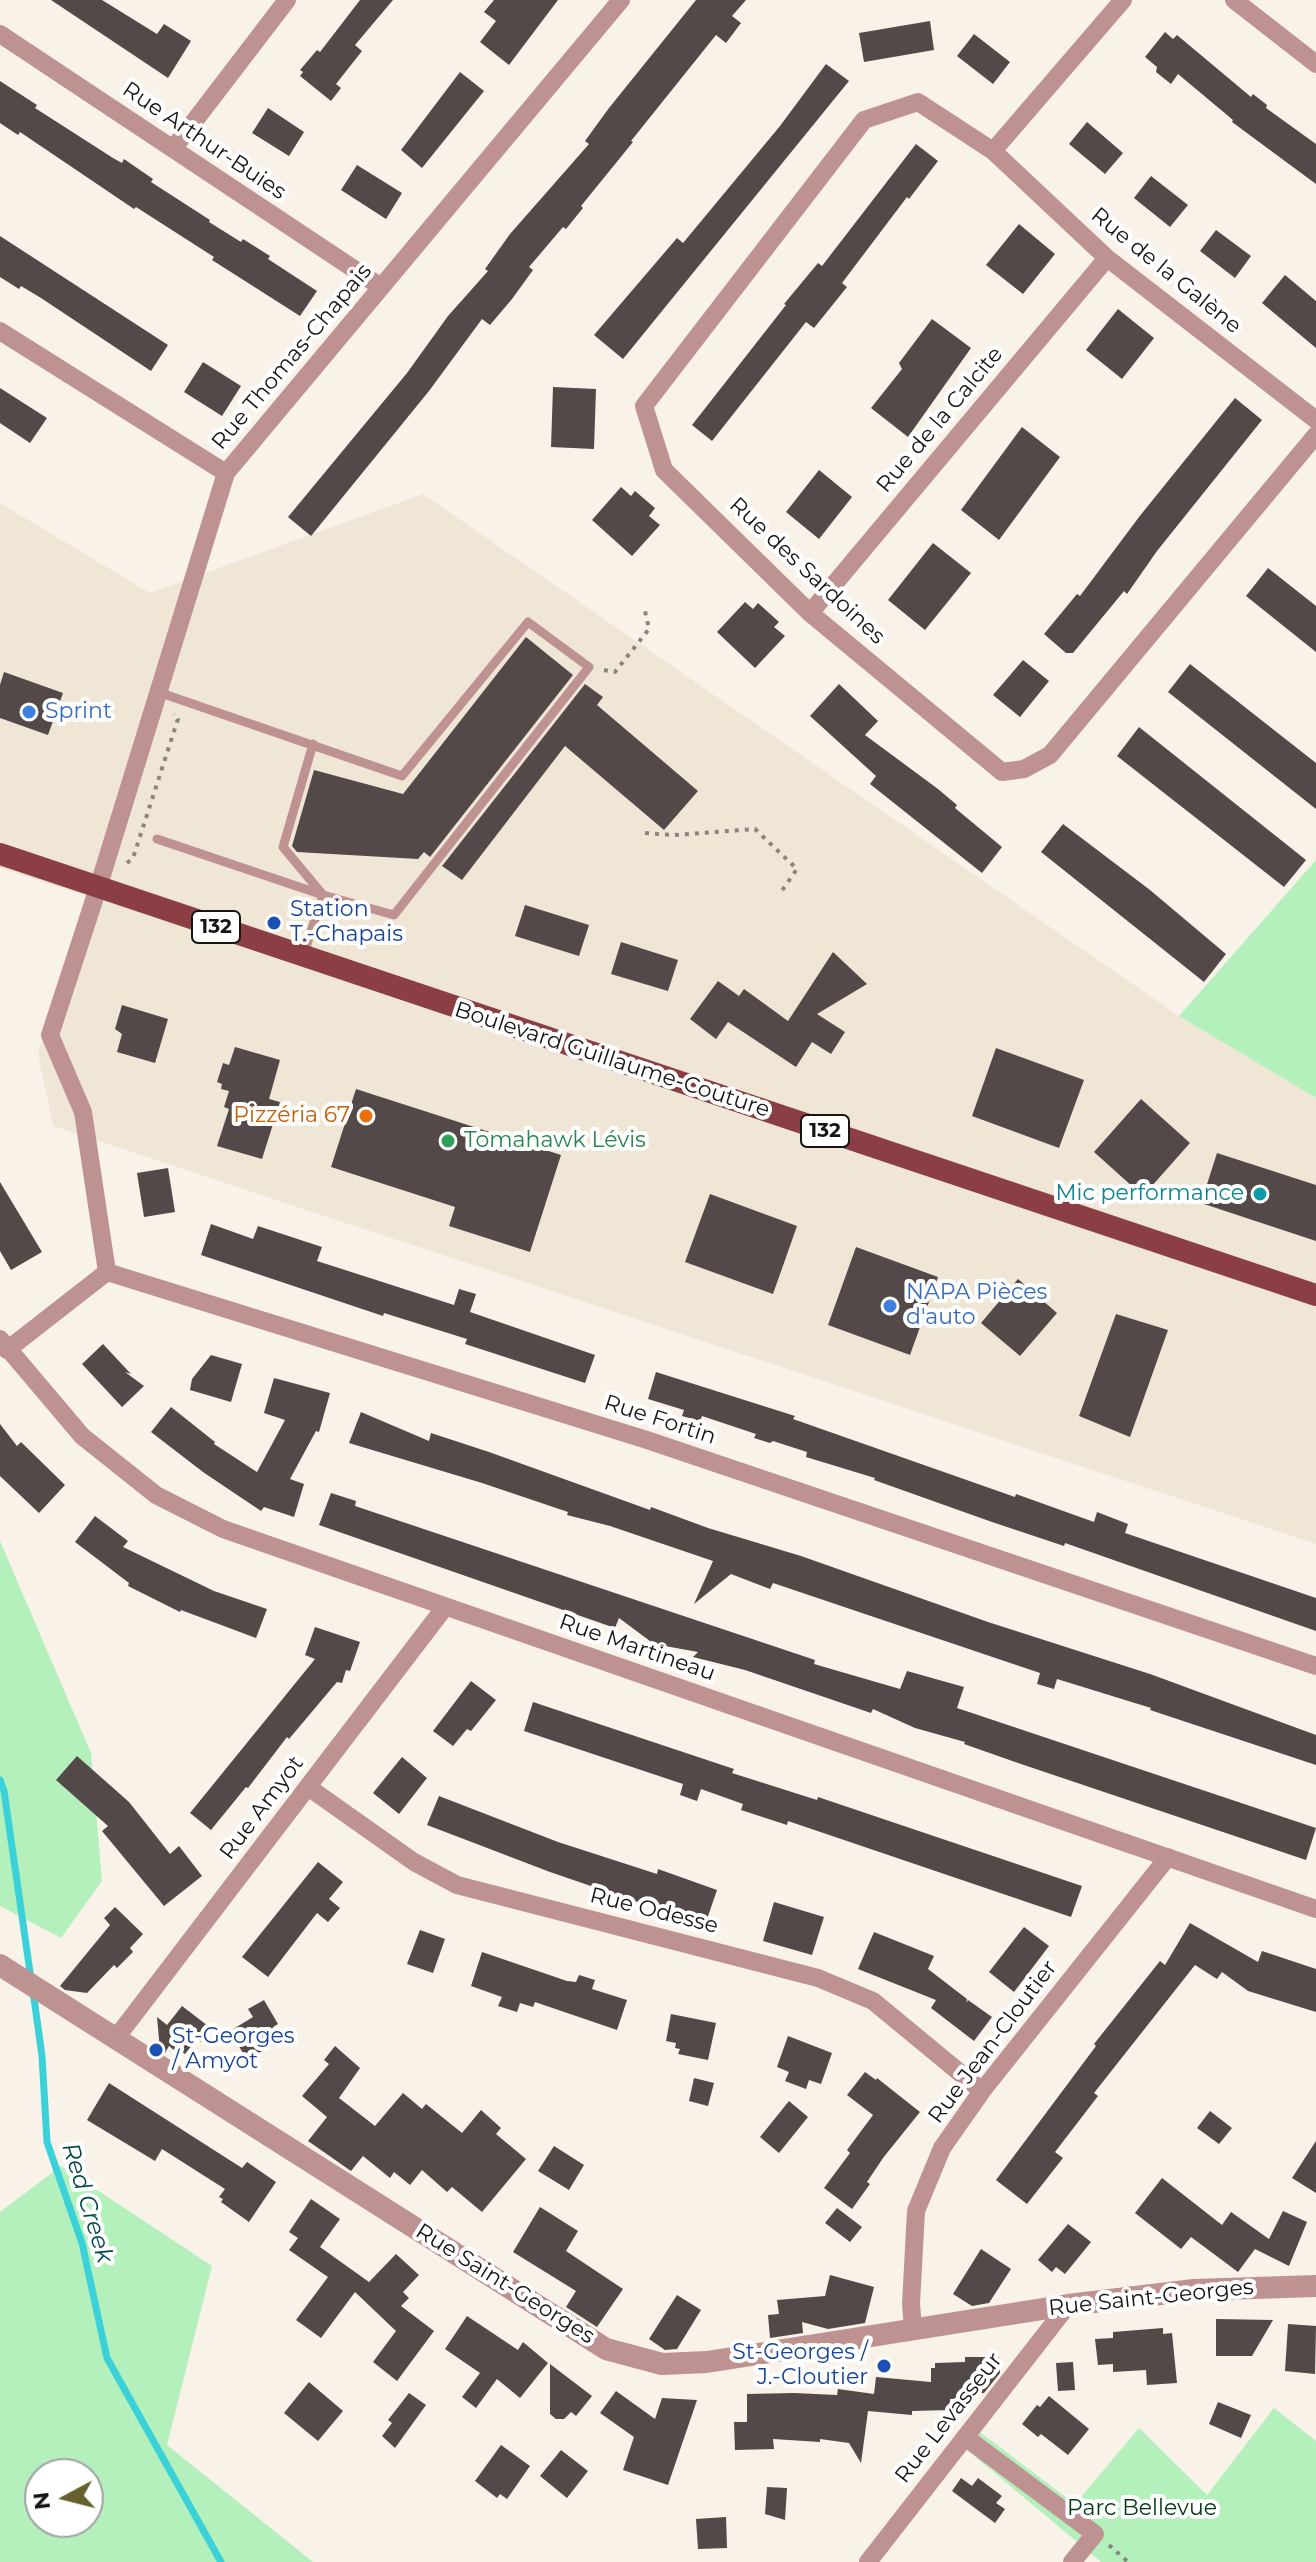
<!DOCTYPE html>
<html>
<head>
<meta charset="utf-8">
<style>
	body { margin:0 }
	#map { position:relative; width:1316px; height:2562px; overflow:hidden; background:#f8f2e9; font-family:Montserrat,sans-serif }
	canvas { display:block }
	.north { position:absolute; left:24px; top:2458px; width:80px; height:80px; box-sizing:border-box; background:#fff; border:2px solid #a2a1a0; border-radius:50%; rotate:263deg; font-size:22px; font-weight:700; line-height:32px; text-align:center; color:#171512 }
	.north::after { content:''; display:block; margin:auto; width:28px; height:36px; background:#65602d; clip-path:polygon(50% 0,100% 100%,50% 72%,0 100%) }
</style>
</head>
<body>
<div id="map">
<canvas width="1316" height="2562"></canvas>
<div class="north">N</div>
</div>
<script>
const ctx = document.querySelector('canvas').getContext('2d');
ctx.lineJoin = 'round';
function fill(path, color) { ctx.fillStyle = color; ctx.fill(path, 'evenodd'); }
const toPath = rows => new Path2D(rows.map(r => 'M' + r).join(''));
function trace(path, color, width, dash) { ctx.strokeStyle = color; ctx.lineWidth = width; ctx.lineCap = dash ? 'butt' : 'round'; ctx.setLineDash(dash || []); ctx.stroke(path); }
function label(font, color, halo, rows, align = 'center') {
  ctx.font = font + ' Montserrat,sans-serif'; ctx.lineWidth = 8; ctx.setLineDash([]); ctx.textBaseline = 'middle'; ctx.strokeStyle = halo; ctx.fillStyle = color; for (const [text, x, y, turn = 0] of rows) {
    ctx.save(); ctx.translate(x, y); ctx.rotate((+turn || 0) * Math.PI / 180); ctx.textAlign = isNaN(turn) ? turn : align; if (halo) ctx.strokeText(text, 0, 0); ctx.fillText(text, 0, 0); ctx.restore();
  }
}
const built = toPath([
	[423,494,1179,1016,1316,1098,1316,1544,53,1126,38,1054,85,896,0,868,0,503,150,593]
]);
const green = toPath([
	[1316,860,1316,1098,1179,1016],
	[0,1541,91,1753,102,1881,61,1938,0,1906],
	[61,2166,212,2266,167,2445,313,2562,0,2562,0,2212],
	[40,2474,88,2474,88,2522,40,2522],
	[1274,2408,1316,2441,1316,2562,1101,2562,960,2444,973,2427,1075,2504,1139,2428,1207,2495]
]);
const stream = toPath([
	[0,1780,4,1791,31,1979],
	[33,1991,42,2056,47,2142,82,2243,107,2358,221,2562]
]);
const building = toPath([
	[51,0,102,0,157,34,164,24,191,41,168,78],
	[360,0,393,0,355,45,362,51,336,84,341,88,331,101,300,76,303,72,300,70,317,50,320,52],
	[494,0,558,0,509,65,480,42,496,21,484,12],
	[696,0,746,0,732,16,741,23,726,43,716,35,631,141,633,142,581,206,583,208,566,229,563,227,529,267,533,270,512,299,490,325,482,319,429,391,311,536,288,517,407,373,448,316,488,271,485,269,510,234,589,144,585,141,609,108],
	[930,21,934,50,864,62,859,33],
	[1165,32,1173,39,1177,35,1251,97,1253,94,1267,105,1266,108,1316,144,1316,184,1232,122,1233,120,1178,74,1171,84,1156,72,1157,67,1145,57],
	[974,34,1010,62,993,84,957,56],
	[826,64,849,81,623,359,594,335,677,238,683,243,780,126],
	[460,72,484,91,422,168,401,150],
	[0,81,37,105,35,108,113,158,122,163,124,159,153,179,151,182,210,220,209,222,241,242,243,239,270,256,268,259,317,291,300,316,212,260,214,257,136,207,134,209,20,132,18,135,0,123],
	[268,108,304,132,289,156,252,133],
	[1087,122,1123,153,1105,174,1069,144],
	[916,144,938,161,909,199,907,197,842,283,847,287,814,328,806,322,712,441,692,425,786,305,784,304,818,263,822,266],
	[357,165,402,193,386,219,341,190],
	[1151,176,1188,205,1170,227,1134,198],
	[1019,224,1055,254,1023,294,986,265],
	[1216,230,1251,256,1235,278,1200,251],
	[0,236,168,345,151,371,41,298,21,286,19,289,0,277],
	[1285,275,1316,301,1316,348,1262,303],
	[1118,309,1154,338,1122,379,1086,350],
	[932,319,971,348,908,437,871,408,902,369,899,363],
	[203,362,241,386,222,416,184,392],
	[553,387,596,389,594,449,551,447],
	[0,388,47,418,30,443,0,423],
	[1235,398,1262,420,1157,551,1127,594,1124,591,1073,653,1066,653,1044,634,1077,594,1080,596,1139,517],
	[1022,427,1060,457,999,540,961,510],
	[819,470,852,497,819,539,786,512],
	[621,487,631,496,635,491,655,508,649,516,660,525,632,556,592,520],
	[933,543,971,573,925,630,888,600],
	[1268,568,1316,606,1316,652,1246,596],
	[745,602,753,609,758,603,779,622,774,627,785,636,755,668,717,632],
	[526,637,573,675,430,857,424,852,418,859,297,852,292,846,314,770,403,794],
	[1023,660,1049,681,1020,717,993,695],
	[1190,664,1316,763,1316,809,1168,692],
	[4,672,63,693,48,735,0,718,0,685],
	[585,684,603,697,597,705,698,791,664,830,565,746,462,880,442,866],
	[839,684,878,721,865,735,938,789,957,805,955,808,1002,847,982,873,870,784,876,776,810,716],
	[1139,727,1306,860,1284,887,1117,756],
	[1063,824,1150,890,1226,954,1204,982,1041,852],
	[525,905,589,925,579,956,515,936],
	[621,942,678,960,668,991,611,974],
	[833,952,867,984,817,1014,845,1032,831,1054,812,1042,796,1067,728,1022,716,1039,690,1019,718,981,739,996,744,989,788,1021],
	[122,1005,168,1019,155,1063,117,1052,122,1034,115,1029],
	[235,1047,280,1060,269,1099,280,1102,262,1159,217,1146,229,1109,224,1107,229,1091,221,1089,222,1084,217,1082,223,1063,229,1065],
	[996,1048,1084,1080,1059,1148,972,1116],
	[356,1089,561,1155,530,1252,449,1226,455,1207,331,1167],
	[1141,1099,1190,1143,1143,1196,1094,1152],
	[1217,1153,1316,1185,1316,1241,1201,1203],
	[168,1168,175,1212,144,1217,137,1173],
	[0,1182,42,1252,11,1270,0,1251],
	[710,1194,797,1226,773,1294,685,1262],
	[211,1224,253,1239,258,1226,322,1247,317,1261,454,1305,459,1289,476,1294,470,1312,595,1355,585,1383,465,1344,467,1339,384,1313,383,1316,201,1255],
	[856,1247,938,1277,910,1355,828,1325],
	[1018,1279,1057,1313,1020,1356,981,1323],
	[1116,1314,1168,1330,1130,1437,1079,1416],
	[103,1344,131,1374,125,1372,144,1386,122,1407,82,1364],
	[211,1355,242,1364,231,1402,190,1390,192,1379],
	[656,1372,795,1416,793,1419,1015,1497,1016,1494,1094,1522,1097,1512,1128,1524,1125,1533,1316,1598,1316,1631,1065,1543,1064,1546,992,1522,874,1480,875,1478,806,1457,807,1452,773,1441,770,1443,754,1438,756,1434,702,1416,700,1421,682,1416,684,1410,648,1399],
	[274,1378,330,1393,319,1432,316,1431,290,1479,304,1484,294,1517,264,1507,261,1511,203,1472,151,1432,171,1407,215,1442,214,1444,257,1472,285,1420,264,1413],
	[361,1412,429,1441,431,1433,489,1452,650,1510,651,1507,708,1528,801,1556,988,1622,1150,1674,1316,1735,1316,1765,1150,1710,1151,1708,1057,1679,1054,1689,1037,1684,1040,1673,773,1583,770,1589,731,1574,694,1604,713,1561,610,1526,567,1515,568,1512,482,1483,349,1443],
	[0,1424,17,1446,21,1442,65,1485,39,1513,0,1476],
	[331,1493,356,1501,355,1506,815,1660,814,1664,900,1689,907,1671,964,1687,957,1708,1316,1828,1306,1860,1018,1763,964,1744,965,1742,915,1728,873,1709,871,1713,745,1670,693,1657,698,1652,654,1644,619,1618,615,1628,319,1525],
	[95,1516,128,1541,123,1547,214,1591,267,1609,256,1638,181,1610,180,1612,128,1586,129,1583,75,1542],
	[315,1627,360,1642,350,1671,346,1670,342,1683,337,1682,289,1739,287,1737,248,1788,246,1787,211,1830,190,1813,315,1659,305,1655],
	[471,1681,496,1700,471,1731,467,1729,453,1746,433,1731],
	[533,1702,734,1769,732,1773,817,1800,818,1797,1082,1886,1071,1917,788,1821,787,1825,741,1810,743,1804,701,1789,697,1801,680,1795,683,1784,524,1731],
	[77,1756,129,1802,170,1854,179,1846,202,1876,164,1906,102,1831,108,1826,56,1780],
	[402,1757,427,1778,399,1814,373,1793],
	[439,1796,558,1842,657,1874,658,1869,717,1890,705,1925,550,1872,427,1825],
	[318,1862,343,1882,329,1899,340,1908,328,1922,317,1913,268,1977,242,1957],
	[774,1902,824,1917,812,1955,763,1941],
	[115,1907,143,1934,130,1948,133,1952,117,1968,114,1965,87,1993,65,1990,60,1986,110,1925,104,1918],
	[1190,1923,1258,1962,1262,1951,1316,1969,1316,2012,1248,1991,1222,1972,1217,1979,1195,1965,1094,2093,1098,2096,1055,2152,1063,2158,1027,2204,996,2180,1096,2046,1094,2044,1160,1961,1165,1965],
	[1024,1927,1049,1946,1014,1992,989,1972],
	[420,1930,445,1939,433,1973,407,1964],
	[874,1932,934,1956,928,1969,967,1999,966,2003,968,2000,992,2017,974,2041,931,2008,936,2000,858,1969],
	[482,1952,567,1981,576,1982,579,1975,595,1980,592,1989,627,2000,617,2030,535,2002,533,2007,520,2003,517,2012,498,2006,502,1997,471,1986],
	[264,2000,278,2024,273,2027,281,2040,247,2060,230,2031,253,2017,248,2009],
	[182,2006,212,2029,201,2042,197,2039,185,2054,177,2048,175,2051,169,2046,165,2053,160,2050,157,2017,167,2025],
	[671,2014,716,2023,708,2060,678,2054,680,2049,675,2048,676,2043,666,2041],
	[788,2036,832,2053,821,2084,809,2080,806,2089,785,2081,789,2072,777,2067],
	[335,2046,360,2068,339,2098,375,2126,403,2093,422,2109,426,2104,462,2133,481,2110,501,2128,496,2134,526,2159,482,2212,452,2187,447,2192,422,2170,410,2185,394,2172,390,2178,363,2156,351,2171,308,2141,327,2117,302,2096,329,2064,324,2060],
	[865,2072,876,2080,877,2078,920,2112,883,2158,867,2182,870,2184,852,2209,824,2188,850,2153,847,2150,873,2115,847,2095],
	[694,2078,714,2083,708,2106,689,2101],
	[109,2083,242,2168,247,2162,276,2182,249,2222,221,2202,223,2199,219,2197,225,2189,162,2149,155,2161,87,2120],
	[789,2101,808,2117,779,2153,760,2137],
	[1210,2111,1232,2128,1219,2144,1197,2128],
	[1316,2141,1316,2193,1292,2178],
	[554,2146,584,2165,569,2190,538,2171],
	[1162,2178,1222,2225,1231,2212,1269,2239,1283,2211,1307,2222,1289,2266,1255,2249,1238,2272,1191,2237,1181,2249,1135,2213],
	[311,2199,340,2219,320,2247,369,2282,396,2254,419,2275,403,2292,409,2298,401,2306,434,2331,397,2381,373,2362,396,2331,355,2292,321,2338,296,2320,328,2277,289,2250,298,2238,289,2232],
	[540,2207,578,2231,566,2251,623,2289,597,2327,566,2307,576,2291,513,2252],
	[837,2208,862,2227,850,2242,825,2223],
	[1068,2224,1091,2242,1065,2274,1056,2267,1052,2272,1038,2260],
	[981,2249,1011,2269,989,2303,972,2306,953,2294],
	[830,2275,874,2287,865,2323,828,2329,802,2322,803,2333,770,2338,768,2315,779,2314,777,2300,825,2296],
	[677,2295,701,2310,677,2349,665,2350,649,2339],
	[467,2316,518,2350,523,2342,548,2363,520,2398,497,2379,476,2408,462,2397,480,2373,445,2349],
	[1216,2319,1273,2320,1252,2356,1216,2356],
	[1288,2324,1316,2326,1315,2374,1285,2371],
	[1163,2328,1163,2334,1172,2333,1177,2383,1147,2385,1146,2370,1113,2372,1113,2364,1098,2365,1095,2339,1113,2338,1113,2332],
	[965,2357,999,2357,1000,2373,984,2393,962,2394,962,2399,950,2399,950,2410,912,2411,912,2415,868,2411,861,2463,849,2443,820,2439,820,2442,773,2439,774,2449,735,2450,734,2422,747,2422,747,2394,794,2393,837,2395,838,2389,874,2394,876,2377,931,2382,931,2368,935,2368,935,2363,965,2362],
	[1073,2362,1075,2390,1058,2391,1056,2363],
	[550,2364,592,2396,576,2416,571,2412,564,2419,556,2419,550,2414],
	[309,2382,343,2411,318,2441,284,2413],
	[616,2391,655,2419,662,2398,697,2400,668,2485,623,2470,634,2437,600,2413],
	[409,2393,426,2405,395,2448,382,2436,392,2423,388,2420],
	[1049,2396,1089,2429,1068,2455,1041,2434,1038,2437,1022,2424,1037,2405,1040,2407],
	[1218,2402,1251,2415,1241,2438,1209,2424],
	[501,2445,530,2466,507,2499,500,2494,497,2498,475,2481],
	[561,2450,588,2471,567,2498,540,2476],
	[961,2478,972,2486,978,2478,1002,2496,996,2503,1005,2509,995,2523,952,2491],
	[767,2487,787,2488,785,2520,765,2514],
	[726,2517,727,2548,698,2549,696,2519]
]);
const path = toPath([
	[604,670,615,672,649,629,645,611],
	[645,833,674,835,755,829,797,869,781,892],
	[127,863,133,858,178,719,174,714],
	[1109,2545,1128,2562]
]);
const service = toPath([
	[313,744,283,847,323,895],
	[157,839,323,895,394,915,589,667,528,622,402,776,158,692],
	[303,956,323,895]
]);
const minor = toPath([
	[1234,0,1316,64],
	[0,34,381,287],
	[173,149,287,0],
	[993,151,1123,0],
	[0,331,226,473],
	[1316,420,1107,258,993,151,918,102,864,120,644,406,664,470,810,613,1002,772,1024,769,1050,755,1316,435],
	[810,613,1107,258],
	[107,1272,83,1112,50,1035,98,888,226,473,621,0],
	[107,1272,647,1440,1316,1666],
	[0,1339,82,1436,156,1495,223,1529,1316,1909],
	[7,1350,107,1272],
	[308,1787,414,1862,457,1885,818,1978,873,2001,982,2091],
	[116,2038,445,1607],
	[913,2328,911,2304,916,2211,942,2148,982,2091,1168,1857],
	[965,2437,1095,2534,1072,2562],
	[868,2562,1068,2305]
]);
const tertiary = toPath([
	[0,1965,606,2349,662,2364,707,2362,1068,2305,1194,2290,1316,2286]
]);
const primary = toPath([
	[0,854,1316,1295]
]);
const markers = [
	[29,712,8,"#3f7fe0"],
	[274,923,8,"#1a4fb4"],
	[366,1116,8,"#e8710a"],
	[448,1141,8,"#2e9e5b"],
	[1260,1194,8,"#0f9aa8"],
	[890,1306,8,"#3f7fe0"],
	[156,2050,8,"#1a4fb4"],
	[884,2366,8,"#1a4fb4"]
];
const shields = [
	[216,927,48],
	[825,1131,48]
];
const shieldNames = [
	["132",216,927],
	["132",825,1131]
];
const streetNames = [
	["Rue Arthur-Buies",204,141,34],
	["Rue de la Galène",1166,271,39],
	["Rue Thomas-Chapais",292,357,-50],
	["Rue de la Calcite",940,420,-50],
	["Rue des Sardoines",807,571,43],
	["Boulevard Guillaume-Couture",612,1060,18],
	["Rue Fortin",660,1420,18],
	["Rue Martineau",637,1648,19],
	["Rue Amyot",262,1808,-53],
	["Rue Odesse",654,1911,14],
	["Rue Jean-Cloutier",993,2042,-53],
	["Rue Saint-Georges",505,2284,32],
	["Rue Saint-Georges",1151,2298,-6],
	["Rue Levasseur",949,2418,-52]
];
const shopNames = [
	["Sprint",45,712],
	["NAPA Pièces",906,1293],
	["d'auto",906,1318]
];
const transitNames = [
	["Station",290,910],
	["T.-Chapais",290,935],
	["St-Georges",172,2037],
	["/ Amyot",172,2062],
	["St-Georges /",868,2353,"right"],
	["J.-Cloutier",868,2378,"right"]
];
const foodNames = [
	["Pizzéria 67",350,1116]
];
const leisureNames = [
	["Tomahawk Lévis",464,1141]
];
const cultureNames = [
	["Mic performance",1244,1194]
];
const parkNames = [
	["Parc Bellevue",1142,2509]
];
const waterNames = [
	["Red Creek",87,2203,73]
];
fill(built, '#f0e6d6');
fill(green, '#b4f0bb');
trace(stream, '#3ad2d8', 7);
fill(building, '#524948');
trace(path, '#89857f', 4, [4, 6]);
trace(service, '#bf9292', 9);
trace(minor, '#bf9292', 18);
trace(tertiary, '#bf9292', 22);
trace(primary, '#8b3f44', 22);
for (const [x, y, r, color] of markers) { const dot = new Path2D(); dot.arc(x, y, r, 0, 2 * Math.PI); ctx.fillStyle = color; ctx.fill(dot); trace(dot, '#fff', 3); }
for (const [x, y, w] of shields) { const box = new Path2D(); box.roundRect(x - w / 2, y - 16, w, 32, 6); ctx.fillStyle = '#fff'; ctx.fill(box); trace(box, '#171512', 2); }
label('bold 20px', '#171512', null, shieldNames);
label('22px', '#171512', '#fff', streetNames);
label('22px', '#366cbe', '#fff', shopNames, 'left');
label('22px', '#164399', '#fff', transitNames, 'left');
label('22px', '#c56008', '#fff', foodNames, 'right');
label('22px', '#27864d', '#fff', leisureNames, 'left');
label('22px', '#0d838f', '#fff', cultureNames, 'right');
label('22px', '#003a10', '#fff', parkNames);
label('italic 24px', '#02474a', '#fff', waterNames);
</script>
</body>
</html>
